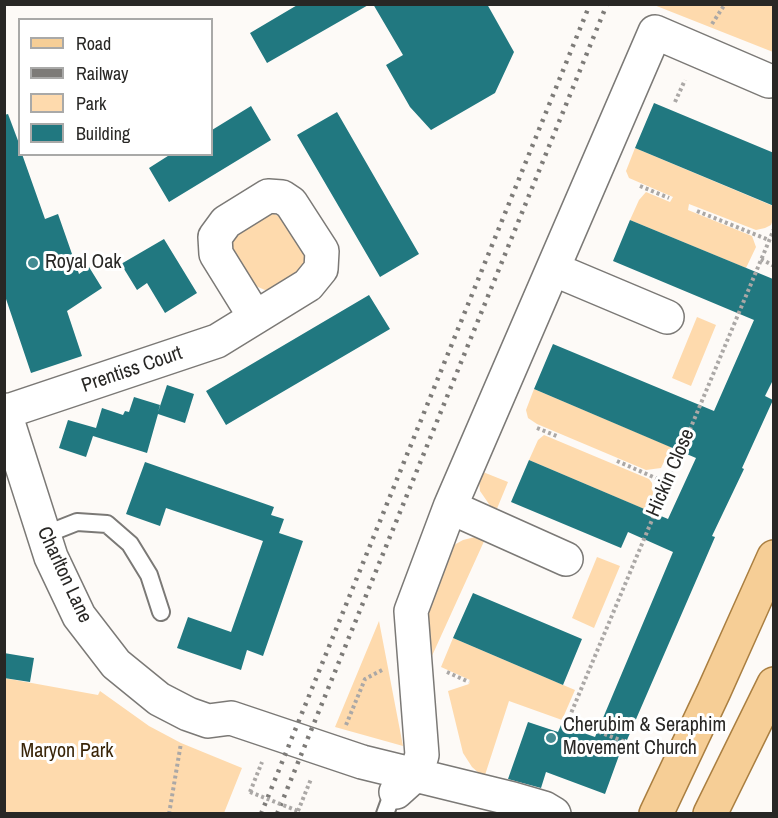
<!DOCTYPE html>
<html>
<head>
<meta charset="utf-8">
<style>
	body { margin:0 }
	#map { position:relative; width:778px; height:818px; overflow:hidden; background:#fdfaf7; font-family:"Archivo Narrow",sans-serif }
	canvas { display:block }
	.frame { position:absolute; inset:0; border:6px solid #282725; pointer-events:none }
	.legend { position:absolute; left:18px; top:18px; width:195px; height:138px; box-sizing:border-box; background:#fff; border:2px solid #a9a9a8; margin:0; padding:8px 10px; list-style:none; font-size:18px; color:#282725 }
	.legend li { display:flex; align-items:center; gap:12px; height:30px }
	.legend b { width:30px; border:2px solid #a9a9a8 }
</style>
</head>
<body>
<div id="map">
<canvas width="778" height="818"></canvas>
<div class="frame"></div>
<ul class="legend">
<li><b style="height:8px;background:#f6ce96"></b>Road</li>
<li><b style="height:8px;background:#7d7b78"></b>Railway</li>
<li><b style="height:16px;background:#fedaad"></b>Park</li>
<li><b style="height:16px;background:#217880"></b>Building</li>
</ul>
</div>
<script>
const ctx = document.querySelector('canvas').getContext('2d');
ctx.lineJoin = 'round';
function fill(path, color) { ctx.fillStyle = color; ctx.fill(path, 'evenodd'); }
const toPath = rows => new Path2D(rows.map(r => 'M' + r).join(''));
function trace(path, color, width, dash) { ctx.strokeStyle = color; ctx.lineWidth = width; ctx.lineCap = dash ? 'butt' : 'round'; ctx.setLineDash(dash || []); ctx.stroke(path); }
function label(font, color, halo, rows, align = 'center') {
  ctx.font = font + ' "Archivo Narrow",sans-serif'; ctx.lineWidth = 6; ctx.setLineDash([]); ctx.textBaseline = 'middle'; ctx.strokeStyle = halo; ctx.fillStyle = color; for (const [text, x, y, turn = 0] of rows) {
    ctx.save(); ctx.translate(x, y); ctx.rotate((+turn || 0) * Math.PI / 180); ctx.textAlign = isNaN(turn) ? turn : align; if (halo) ctx.strokeText(text, 0, 0); ctx.fillText(text, 0, 0); ctx.restore();
  }
}
const green = toPath([
	[654,5,773,5,773,52],
	[635,148,773,206,773,219,771,225,765,228,756,230,689,204,688,210,752,236,756,247,746,268,630,220,639,200,646,192,670,202,673,197,629,178,626,171],
	[274,214,287,220,306,250,306,265,280,288,265,290,251,284,232,255,233,239,242,227,258,216],
	[697,317,716,325,691,386,672,378],
	[534,389,671,447,661,468,646,470,537,424,528,418,526,410],
	[544,435,649,479,652,483,653,494,644,509,529,460,538,440],
	[483,472,508,482,496,511,491,507,480,491,479,481],
	[479,536,486,537,431,658,426,628,428,608,454,545,463,540],
	[597,557,620,566,594,628,572,618],
	[379,621,403,746,335,727],
	[453,638,575,690,562,720,509,701,485,775,480,774,472,767,463,753,448,691,469,684,470,680,441,667],
	[4,678,98,695,100,691,149,726,181,743,242,768,224,813,5,813]
]);
const building = toPath([
	[299,4,370,4,267,63,250,33],
	[373,4,487,4,514,52,495,93,431,130,410,107,386,65,403,55],
	[654,103,774,153,774,206,635,148],
	[251,106,271,140,169,202,149,168,171,154,212,154,212,130],
	[337,112,419,254,380,277,297,135],
	[8,114,20,146,20,154,22,154,45,219,58,214,79,274,89,267,102,288,67,311,82,356,31,373,4,293,4,115],
	[630,220,773,279,774,277,774,378,765,396,773,400,742,468,744,469,712,536,715,537,627,740,625,739,605,794,546,772,541,788,508,779,528,722,558,732,561,725,595,737,673,552,628,532,621,548,511,502,529,460,668,519,696,458,534,389,553,344,714,411,754,320,613,261],
	[164,239,197,293,165,313,147,283,137,290,121,264],
	[369,295,390,329,226,425,206,391],
	[167,385,194,394,185,423,158,414,147,453,93,436,86,457,59,448,68,420,96,428,102,408,123,415,125,411,129,412,134,397,160,405,158,412],
	[145,462,274,507,271,515,284,519,279,533,303,541,263,656,247,650,241,670,177,648,188,617,231,632,263,541,166,508,160,526,126,514],
	[473,593,582,639,563,685,453,638],
	[4,653,34,658,30,682,4,678]
]);
const path = toPath([
	[712,24,725,4],
	[675,102,685,80],
	[640,186,669,198],
	[697,211,769,240],
	[761,259,774,266],
	[537,428,559,437],
	[617,461,667,483],
	[447,672,469,682],
	[346,725,365,679,384,669],
	[652,752,599,732,569,718,774,229],
	[250,792,262,762],
	[298,811,311,779],
	[169,814,181,743]
]);
const service = toPath([
	[44,535,77,522,107,524,130,544,149,575,161,612],
	[385,814,389,803,396,792]
]);
const minor = toPath([
	[553,269,667,317],
	[4,410,51,557,79,616,116,664,159,699,188,714,208,721,231,718,362,762,513,799,544,808,554,814],
	[5,412,217,341,308,285,321,269,322,251,291,203,282,197,268,196,226,222,215,237,216,254,255,317],
	[450,507,566,559],
	[396,792,416,774,422,755,411,611,450,507,655,32,769,81]
]);
const primary = toPath([
	[656,814,714,691,774,557],
	[710,814,774,684]
]);
const rail = toPath([
	[261,814,590,4],
	[277,814,607,4]
]);
const pathBridge = toPath([
	[250,792,298,811]
]);
const markers = [
	[33,263,6,"#448b92"],
	[551,738,6,"#448b92"]
];
const poiNames = [
	["Royal Oak",45,263],
	["Cherubim & Seraphim",563,726],
	["Movement Church",563,749]
];
const streetNames = [
	["Prentiss Court",132,370,-19],
	["Hickin Close",671,473,-67],
	["Charlton Lane",64,575,65]
];
const parkNames = [
	["Maryon Park",67,752]
];
fill(green, '#fedaad');
fill(building, '#217880');
trace(service, '#7b7976', 20);
trace(minor, '#7b7976', 36);
trace(primary, '#aa7f41', 36);
trace(path, '#aba8a6', 4, [3, 3]);
trace(service, '#fff', 16);
trace(minor, '#fff', 33);
trace(primary, '#f6ce96', 33);
trace(rail, '#7d7b78', 4.5, [3, 6]);
trace(pathBridge, '#aba8a6', 4, [3, 3]);
for (const [x, y, r, color] of markers) { const dot = new Path2D(); dot.arc(x, y, r, 0, 2 * Math.PI); ctx.fillStyle = color; ctx.fill(dot); trace(dot, '#fff', 2); }
label('20px', '#282725', '#fff', poiNames, 'left');
label('20px', '#282725', '#fff', streetNames);
label('20px', '#3a2609', '#fff', parkNames);
</script>
</body>
</html>
